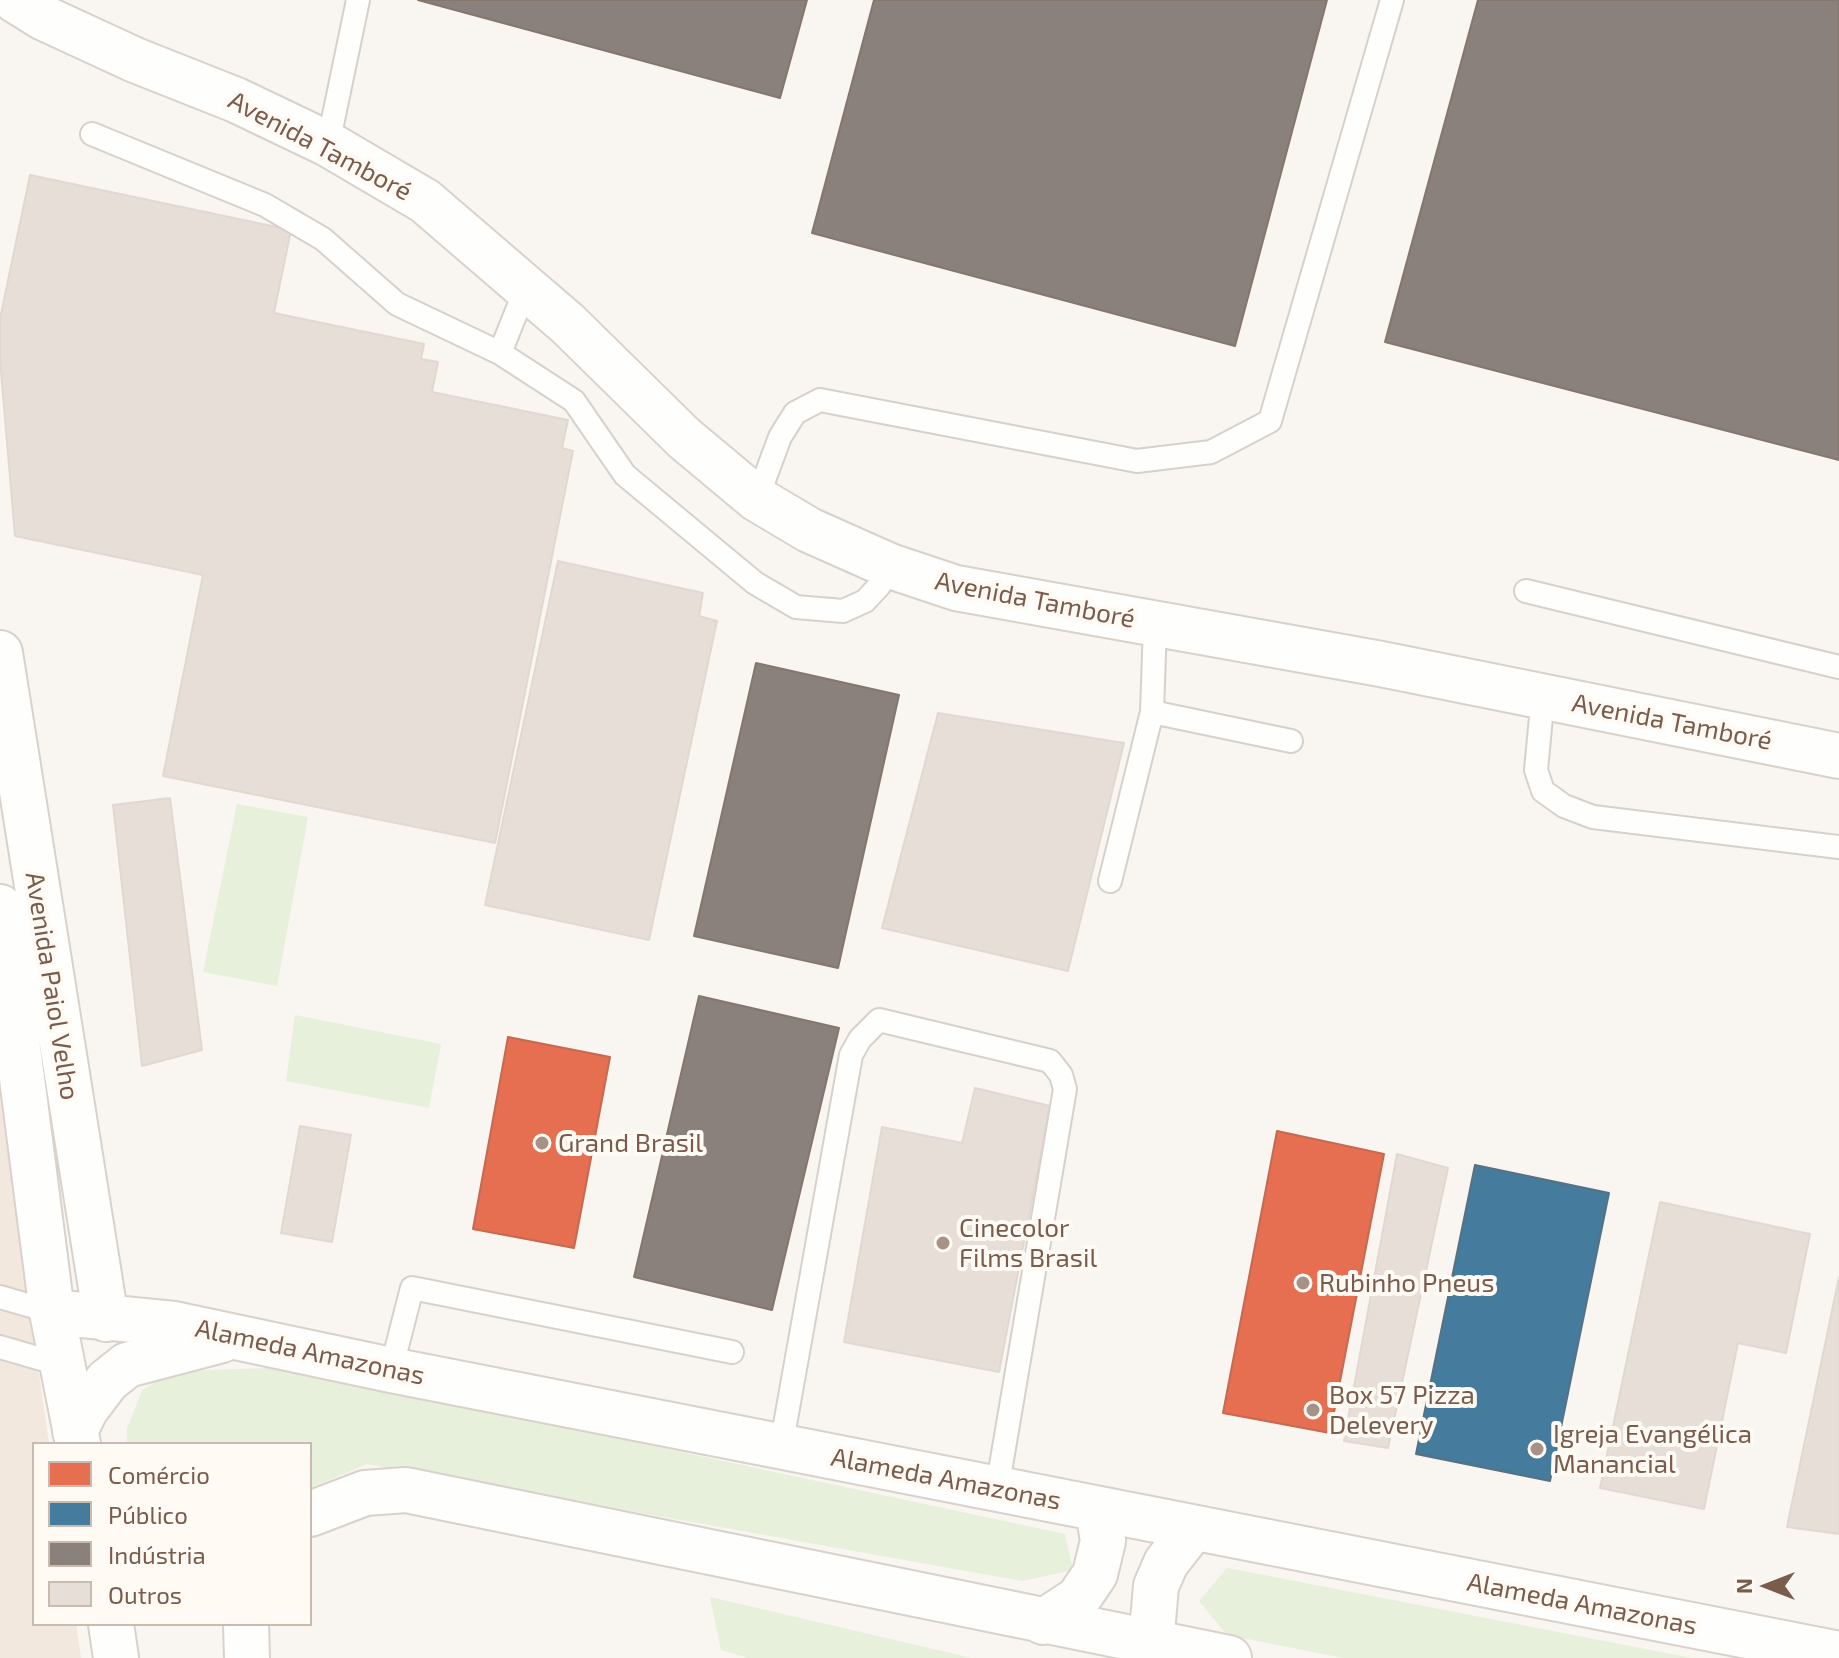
<!DOCTYPE html>
<html>
<head>
<meta charset="utf-8">
<style>
	body { margin:0 }
	#map { position:relative; width:1839px; height:1658px; overflow:hidden; background:#f9f5f0; font-family:"Exo 2",sans-serif }
	canvas { display:block }
	.legend { position:absolute; left:32px; top:1442px; width:280px; height:184px; box-sizing:border-box; background:#fffaf3; border:2px solid #cabbb1; margin:0; padding:10px 14px; list-style:none; font-size:24px; color:#7a5c4d }
	.legend li { display:flex; align-items:center; gap:16px; height:40px }
	.legend b { width:40px; border:2px solid #cabbb1 }
	.north { position:absolute; left:1727px; top:1546px; width:80px; height:80px; -webkit-text-stroke:6px #fffaf3; paint-order:stroke; rotate:270deg; font-size:22px; font-weight:700; line-height:32px; text-align:center; color:#7a5c4d }
	.north::after { content:''; display:block; margin:auto; width:28px; height:36px; background:#7a5c4d; clip-path:polygon(50% 0,100% 100%,50% 72%,0 100%) }
</style>
</head>
<body>
<div id="map">
<canvas width="1839" height="1658"></canvas>
<ul class="legend">
<li><b style="height:22px;background:#e76f51"></b>Comércio</li>
<li><b style="height:22px;background:#457b9d"></b>Público</li>
<li><b style="height:22px;background:#8a817c"></b>Indústria</li>
<li><b style="height:22px;background:#e6ded7"></b>Outros</li>
</ul>
<div class="north">N</div>
</div>
<script>
const ctx = document.querySelector('canvas').getContext('2d');
ctx.lineJoin = 'round';
function fill(path, color) { ctx.fillStyle = color; ctx.fill(path, 'evenodd'); }
const toPath = rows => new Path2D(rows.map(r => 'M' + r).join(''));
function trace(path, color, width, dash) { ctx.strokeStyle = color; ctx.lineWidth = width; ctx.lineCap = dash ? 'butt' : 'round'; ctx.setLineDash(dash || []); ctx.stroke(path); }
function label(font, color, halo, rows, align = 'center') {
  ctx.font = font + ' "Exo 2",sans-serif'; ctx.lineWidth = 8; ctx.setLineDash([]); ctx.textBaseline = 'middle'; ctx.strokeStyle = halo; ctx.fillStyle = color; for (const [text, x, y, turn = 0] of rows) {
    ctx.save(); ctx.translate(x, y); ctx.rotate((+turn || 0) * Math.PI / 180); ctx.textAlign = isNaN(turn) ? turn : align; if (halo) ctx.strokeText(text, 0, 0); ctx.fillText(text, 0, 0); ctx.restore();
  }
}
const residential = toPath([
	[0,1098,49,1444,34,1444,34,1624,76,1624,81,1658,0,1658]
]);
const green = toPath([
	[237,804,308,817,277,986,203,972],
	[295,1015,441,1044,429,1108,286,1081],
	[267,1368,447,1402,1065,1534,1073,1570,1022,1581,367,1464,310,1488,310,1444,127,1444,127,1429,142,1390,175,1371],
	[1227,1568,1228,1568,1692,1658,1343,1658,1227,1635,1199,1601],
	[710,1597,972,1658,748,1658,721,1650]
]);
const shops = toPath([
	[508,1037,610,1057,574,1248,473,1229,508,1037],
	[1277,1131,1384,1154,1330,1433,1223,1413,1277,1131]
]);
const public = toPath([
	[1475,1165,1609,1193,1550,1481,1416,1454,1475,1165]
]);
const industry = toPath([
	[418,0,807,0,780,98,418,0],
	[874,0,1327,0,1235,346,812,233,874,0],
	[1478,0,1839,0,1839,460,1385,342,1478,0],
	[756,663,899,695,838,968,694,936,756,663],
	[699,996,839,1028,772,1310,634,1277,699,996]
]);
const building = toPath([
	[30,175,291,230,274,313,424,344,421,359,438,362,432,392,568,420,562,448,573,451,495,843,163,776,203,575,15,536,0,360,0,319,30,175],
	[558,561,703,593,699,616,717,621,649,940,485,905,558,561],
	[938,713,1124,743,1068,971,882,928,938,713],
	[170,798,202,1050,142,1066,113,805,170,798],
	[975,1088,1050,1106,999,1372,844,1342,882,1127,962,1143,975,1088],
	[300,1126,351,1135,332,1242,281,1233,300,1126],
	[1397,1154,1448,1168,1388,1448,1344,1441,1397,1154],
	[1660,1202,1810,1234,1786,1353,1738,1343,1704,1509,1600,1488,1660,1202],
	[1839,1277,1839,1534,1787,1527,1839,1277]
]);
const lane = toPath([
	[92,134,265,205,323,239,397,304,500,353,574,401,625,475,755,583,796,607,843,611,865,601,879,586,890,566],
	[328,144,358,0],
	[500,353,526,288],
	[757,499,780,437,795,413,820,400,1137,461,1211,452,1270,421,1392,0],
	[1526,591,1839,667],
	[1155,624,1152,712,1291,741],
	[1543,696,1536,770,1543,791,1564,806,1593,817,1839,847],
	[1110,881,1152,712],
	[0,1297,52,1312],
	[0,1347,62,1365],
	[391,1370,412,1288,732,1352],
	[781,1447,851,1055,860,1039,879,1020,1050,1061,1061,1075,1065,1089,997,1489]
]);
const secondary = toPath([
	[15,0,44,18,135,60,236,100,328,144,425,201,568,324,684,438,757,499,809,530,890,566,956,588,1381,664,1839,756],
	[0,653,106,1319],
	[0,907,52,1312,78,1444],
	[52,1312,174,1324,391,1370,1839,1654],
	[75,1431,86,1409,107,1381,127,1365,222,1340],
	[310,1514,365,1493,406,1490,1229,1658],
	[1043,1622,1078,1599,1095,1574,1103,1541,1098,1509],
	[111,1624,116,1658],
	[246,1624,247,1658],
	[1151,1644,1156,1586,1166,1563,1193,1528]
]);
const markers = [
	[542,1143,8,"#a69286"],
	[943,1243,8,"#a69286"],
	[1303,1283,8,"#a69286"],
	[1313,1410,8,"#a69286"],
	[1537,1449,8,"#a69286"]
];
const streetNames = [
	["Avenida Tamboré",320,146,28],
	["Avenida Tamboré",1035,600,11],
	["Avenida Tamboré",1672,722,11],
	["Avenida Paiol Velho",52,986,81],
	["Alameda Amazonas",310,1352,12],
	["Alameda Amazonas",946,1479,11],
	["Alameda Amazonas",1582,1604,11]
];
const poiNames = [
	["Grand Brasil",558,1143],
	["Cinecolor",959,1228],
	["Films Brasil",959,1258],
	["Rubinho Pneus",1319,1283],
	["Box 57 Pizza",1329,1395],
	["Delevery",1329,1425],
	["Igreja Evangélica",1553,1434],
	["Manancial",1553,1464]
];
fill(residential, '#f2e8de');
fill(green, '#e7f0db');
fill(shops, '#e76f51');
trace(shops, '#c66950', 2);
fill(public, '#457b9d');
trace(public, '#557285', 2);
fill(industry, '#8a817c');
trace(industry, '#85766e', 2);
fill(building, '#e6ded7');
trace(building, '#e2d8d2', 2);
trace(lane, '#d7d1cb', 26);
trace(secondary, '#d9d2cb', 48);
trace(lane, '#fefefd', 22);
trace(secondary, '#fefefd', 44);
for (const [x, y, r, color] of markers) { const dot = new Path2D(); dot.arc(x, y, r, 0, 2 * Math.PI); ctx.fillStyle = color; ctx.fill(dot); trace(dot, '#fffaf3', 3); }
label('26px', '#7a5c4d', '#fffaf3', streetNames);
label('26px', '#7a5c4d', '#fffaf3', poiNames, 'left');
</script>
</body>
</html>
